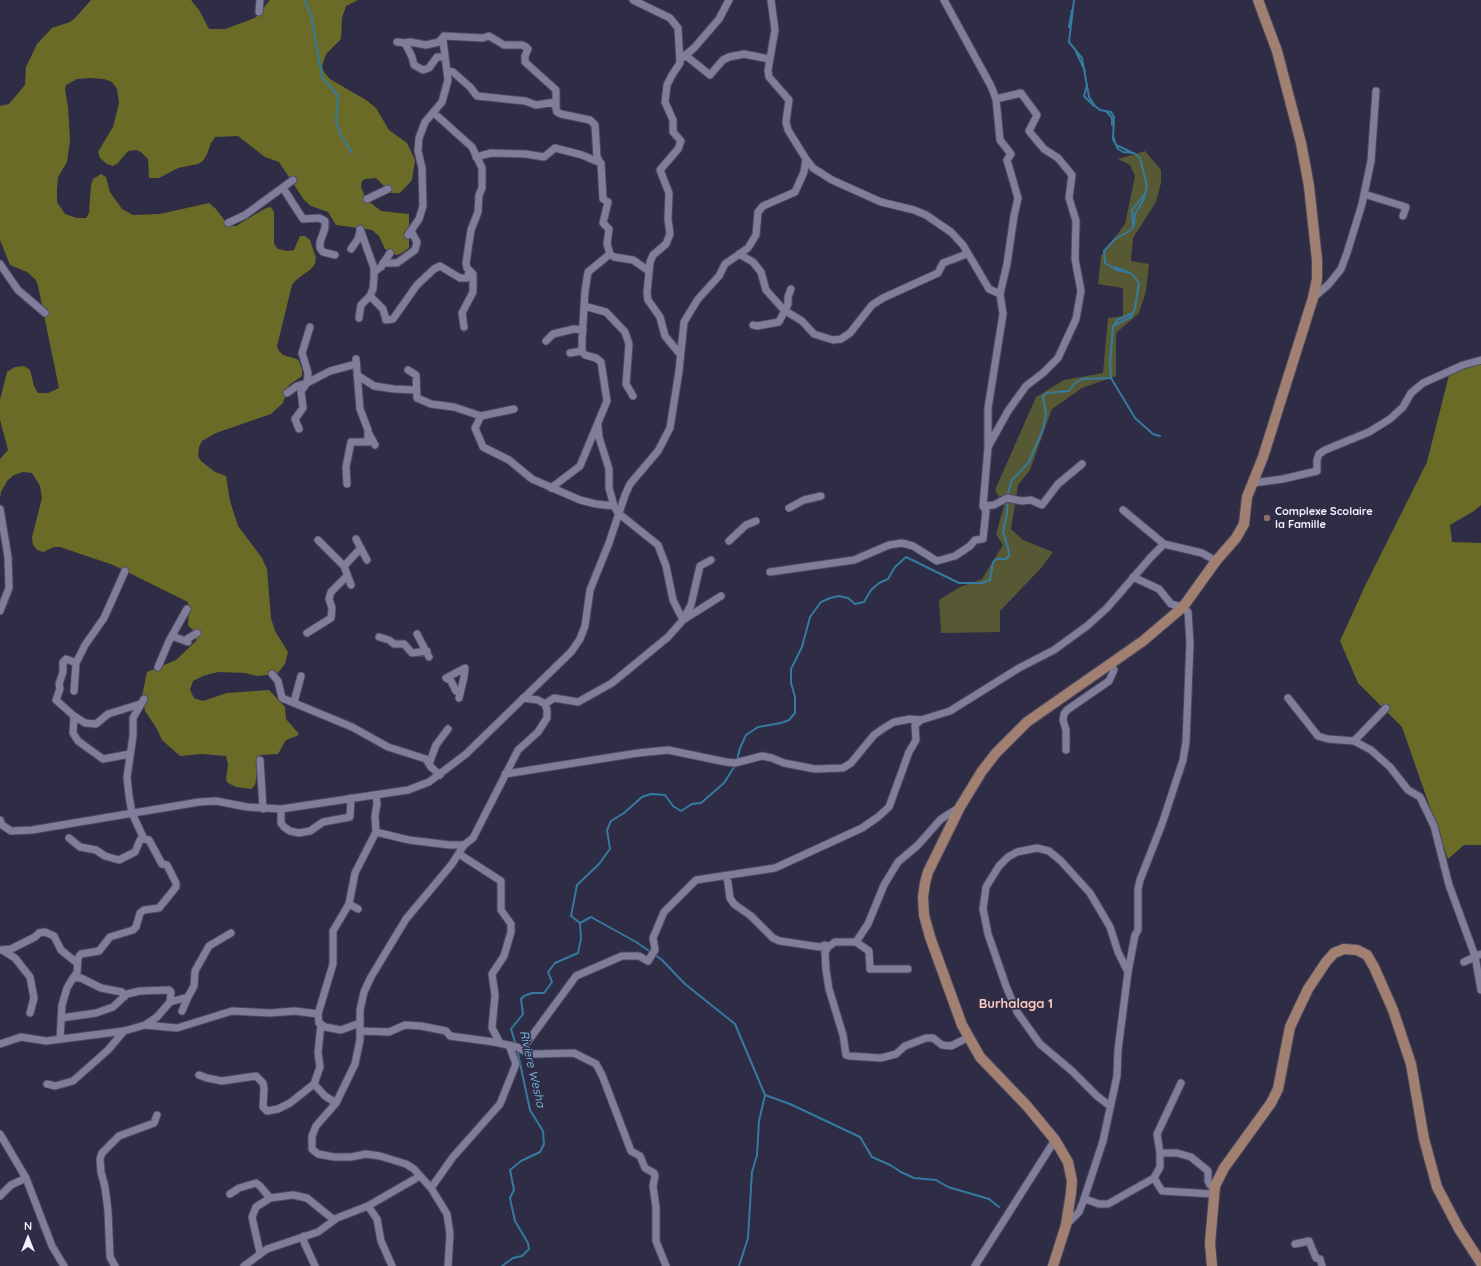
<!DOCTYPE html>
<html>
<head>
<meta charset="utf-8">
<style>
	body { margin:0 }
	#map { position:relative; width:1481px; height:1266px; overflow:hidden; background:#2f2c45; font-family:Quicksand,sans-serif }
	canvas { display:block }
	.north { position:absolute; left:8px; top:1218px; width:40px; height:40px; -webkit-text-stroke:3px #2f2c45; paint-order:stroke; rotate:0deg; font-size:11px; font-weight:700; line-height:16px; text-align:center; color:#f2f1ff }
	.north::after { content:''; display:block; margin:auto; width:14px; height:18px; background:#f2f1ff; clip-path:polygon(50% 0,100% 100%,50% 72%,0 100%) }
</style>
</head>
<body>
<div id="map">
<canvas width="1481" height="1266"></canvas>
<div class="north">N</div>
</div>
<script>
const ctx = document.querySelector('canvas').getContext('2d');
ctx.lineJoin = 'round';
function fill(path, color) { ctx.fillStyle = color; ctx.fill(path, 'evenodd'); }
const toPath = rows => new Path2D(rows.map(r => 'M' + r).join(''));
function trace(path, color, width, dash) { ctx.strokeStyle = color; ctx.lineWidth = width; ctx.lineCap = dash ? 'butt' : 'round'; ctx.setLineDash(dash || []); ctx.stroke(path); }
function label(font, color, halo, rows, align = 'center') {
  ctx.font = font + ' Quicksand,sans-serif'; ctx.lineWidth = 3.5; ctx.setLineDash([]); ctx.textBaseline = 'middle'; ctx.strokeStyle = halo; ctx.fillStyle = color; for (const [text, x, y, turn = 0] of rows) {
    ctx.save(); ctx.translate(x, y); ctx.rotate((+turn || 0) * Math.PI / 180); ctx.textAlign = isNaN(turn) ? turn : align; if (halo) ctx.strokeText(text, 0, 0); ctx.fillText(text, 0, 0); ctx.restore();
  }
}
const green = toPath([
	[1145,151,1161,170,1161,183,1156,202,1133,238,1131,261,1149,264,1146,291,1139,313,1116,333,1116,376,1082,388,1052,409,1030,470,1018,485,1011,529,1023,540,1053,552,1042,567,1000,611,1000,632,941,633,939,600,960,587,982,579,1003,545,996,534,1004,506,995,490,1036,397,1064,380,1103,373,1108,318,1123,316,1123,288,1098,284,1101,256,1125,224,1135,176,1130,165,1118,159]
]);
const forest = toPath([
	[91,0,191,0,199,10,209,29,225,29,255,18,270,0,358,0,346,6,342,18,341,39,326,54,322,66,324,72,330,79,366,100,376,108,389,130,407,143,415,160,412,180,400,193,391,193,376,178,365,179,362,181,361,187,366,199,381,211,409,214,409,248,402,253,396,255,385,249,379,236,372,230,336,225,328,212,311,206,304,200,279,162,265,157,238,136,215,137,211,143,207,154,203,161,198,164,178,168,159,178,149,178,148,159,141,152,136,150,128,151,118,163,113,166,107,164,100,158,98,152,113,127,119,103,117,89,112,82,104,79,90,78,77,79,66,85,65,89,68,107,70,140,67,162,58,177,57,190,57,202,65,214,77,218,86,218,89,213,91,185,93,179,101,174,106,177,110,192,122,209,133,215,160,214,209,203,216,209,229,226,236,226,266,208,271,207,274,212,274,244,278,249,287,251,294,250,300,236,305,236,310,240,316,258,315,264,311,269,296,280,292,285,277,346,279,351,283,355,297,359,299,361,302,370,302,376,289,385,283,403,271,414,216,433,202,441,199,447,198,456,201,461,215,472,226,476,230,501,238,526,262,558,267,569,271,618,275,631,288,652,285,664,277,674,257,676,245,673,218,672,203,676,193,681,190,690,194,698,203,701,227,693,269,690,285,707,286,719,299,734,297,736,286,740,278,754,260,755,255,785,251,789,236,787,228,783,226,780,228,765,226,756,202,754,180,756,162,740,157,729,145,711,142,696,147,672,176,660,196,641,197,635,188,625,189,607,188,602,113,565,60,547,54,547,43,552,37,550,33,545,32,537,42,498,40,486,32,473,23,472,14,475,7,481,1,492,0,498,0,459,8,450,0,420,0,400,7,372,15,367,24,366,30,370,34,386,38,393,48,393,59,388,38,286,36,280,27,272,10,265,0,240,0,106,9,104,25,85,26,67,37,44,52,28,70,22,75,18],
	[1481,361,1481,505,1474,511,1450,525,1452,542,1481,543,1481,845,1464,845,1448,859,1402,727,1358,683,1340,641,1364,588,1427,462,1449,375]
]);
const stream = toPath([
	[305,0,312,19,322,77,338,96,336,121,340,134,352,153],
	[1074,0,1069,42,1082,58,1089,97,1095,106,1100,110,1111,112,1114,117,1113,139,1118,149,1123,152,1134,153,1140,158,1147,186,1144,199,1135,214,1134,225,1131,230,1115,239,1104,251,1105,263,1117,270,1131,273,1139,283,1135,308,1131,317,1113,326,1110,365,1111,378,1135,418,1153,434,1160,436],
	[1069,27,1072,10],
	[1076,52,1085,71],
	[1087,85,1084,96,1094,106],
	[1107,112,1112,118,1112,125],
	[1113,136,1116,145,1131,152],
	[1133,226,1132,210,1144,195],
	[1114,267,1126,271],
	[1114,326,1117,320,1133,313],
	[737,760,740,748,746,735,758,727,781,723,789,720,795,713,795,697,791,683,791,669,802,647,810,617,821,602,830,598,839,596,848,598,855,604,864,602,871,590,879,583,888,579,895,567,906,557,959,583,982,583,990,580,993,562,997,559,1006,559,1009,556,1008,547,1003,532,1007,513,1008,493,1012,480,1029,462,1043,429,1046,415,1043,396,1047,393,1069,391,1074,384,1082,379,1111,378],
	[580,923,591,917,636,942,661,959,685,984,735,1024,765,1095,759,1121,757,1155,752,1172,748,1238,739,1266],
	[516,1045,511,1029,523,1014,521,999,524,996,532,993,544,993,552,982,548,972,555,963,578,953,581,939,580,923,571,916,577,885,599,864,610,849,607,830,611,821,624,813,642,797,651,794,665,795,673,806,681,811,692,804,701,803,724,783,736,764],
	[765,1095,790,1104,860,1137,872,1157,890,1165,901,1172,914,1178,936,1180,948,1187,989,1199,999,1207],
	[502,1266,513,1258,522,1256,529,1249,528,1243,515,1221,511,1203,510,1198,514,1190,510,1170,521,1161,540,1152,544,1144,543,1131,530,1110,517,1049]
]);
const street = toPath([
	[633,0,670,18,678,28,680,63,672,75,667,85,665,102,673,120,673,132,681,141,678,149,660,170,669,193,668,219,670,234,666,244,653,255,650,262,647,293,648,300,660,317,665,336,680,354],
	[944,0,991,86,996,99,1000,140,1011,154,1007,160,1018,198,1014,216,1007,264,1000,294,1003,314,988,408,988,448,983,506],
	[259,12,260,0],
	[397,42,405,43,412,57,414,65,423,70,429,68,437,57,445,57],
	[405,43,410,42,426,45,439,42,444,36,483,38,489,36,504,45,522,45,526,47,528,49,525,56,525,62,556,90,556,109,557,112,561,114,590,120,595,125,597,157,601,164,603,199,608,202,603,223,609,229,607,244,610,254,614,257,633,260,649,271],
	[685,55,710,75,723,60,729,57,744,54,769,59],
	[682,58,694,48,719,19,729,0],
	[447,70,453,72,470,87,477,96,525,101,536,105,556,102],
	[434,113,472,147,482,168,482,188,479,195,478,212,471,230,466,263,467,268,473,274,473,292,462,313,464,327],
	[476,157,491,153,526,154,544,157,555,148,582,155,601,163],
	[806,159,813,168,832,180,881,202,914,210,926,215,951,232,963,245,989,289,1000,294],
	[283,188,303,219,319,218,325,221,325,228,320,242,320,248,323,252,335,255],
	[1364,194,1406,207,1403,216],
	[367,199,388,189],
	[228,223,245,215,293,180],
	[408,235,419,219,423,206,422,168,418,151,419,138,425,122,442,102,448,80,443,40],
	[351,249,358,239,360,231],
	[739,254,753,262,761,272,766,290,784,310,802,321,814,334,833,340,841,339,850,333,872,305,883,298,938,273,943,263,967,254],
	[383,263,397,263,415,250,417,242,411,231],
	[0,264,18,290,45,313],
	[374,272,381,267,390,253],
	[370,296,383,309,386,320,393,319,417,285,434,269,440,266,460,278,467,278,469,272],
	[1313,298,1329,284,1341,269,1347,253,1362,204,1371,161,1376,91],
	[584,306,606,312,625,332,629,344,626,384,633,396],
	[359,318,361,305,370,296,373,289,374,277,374,268,360,229],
	[753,325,757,326,779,322,788,304,788,297,791,289],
	[546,341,553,334,574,329,583,330],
	[570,353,582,351],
	[408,370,416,375,417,398,431,404,454,407,481,416],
	[357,375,374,386,394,389,416,390],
	[287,393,297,386,307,383,330,371,356,364],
	[514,409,481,416,475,428,483,447,509,460,532,479,580,500,596,504,614,506],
	[598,426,599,437,609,469,609,488,614,506,618,513,658,545,666,566,673,600,683,620],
	[299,429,295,419,303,408,301,391,307,383,308,373,302,353,310,327],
	[369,434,375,445],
	[988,447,1008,411,1026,386,1043,373,1058,358,1076,319,1081,291,1075,259,1076,221,1069,198,1072,175,1058,158,1044,149,1029,131,1037,115,1021,93,996,99],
	[1253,483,1283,479,1317,471,1317,460,1319,454,1325,450,1369,432,1390,419,1403,407,1411,393,1423,383,1463,365,1481,360],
	[347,484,346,467,351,442,368,442,368,430,360,409,356,359],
	[551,488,580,466,607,401,601,362,596,358,585,355,582,351,582,340,585,291,588,272,610,254],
	[789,508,804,500,821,496],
	[0,509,8,557,9,588,0,611],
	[1123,510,1164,544,1202,553,1216,561],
	[356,539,367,560],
	[318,540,344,566],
	[729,541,746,525,756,521],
	[770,572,854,560,889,545,902,543,913,546,937,561,955,556,970,546,975,540,983,539,986,511,983,506,994,505,1007,498,1022,501,1031,500,1042,505,1058,484,1082,464],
	[351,585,344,566,361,548],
	[683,620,691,605,700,566,711,560],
	[307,633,331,618,332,608,329,599,331,592,347,576],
	[417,634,429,657],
	[172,636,188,642,187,639,197,633],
	[379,637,389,640,394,644,404,644,412,653,427,651],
	[76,663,66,659,63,662,63,672,59,684,60,689,56,700,74,716,73,733,78,741,103,759,130,754],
	[158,667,169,641,187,609],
	[272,674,278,681,282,698,352,727,388,747,426,759,431,767,440,775],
	[74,691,76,663,85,645,104,618,125,571],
	[459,698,464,677,465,668,446,678,451,681,456,691,460,693],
	[1288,698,1318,736,1328,739,1354,741,1371,750,1390,767,1408,790,1420,797,1434,826,1449,885,1475,956,1481,990],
	[294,702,301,676],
	[545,704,554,698,578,702,612,683,668,637,683,620,721,596],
	[74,716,85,723,96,724,108,714,140,704],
	[1354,741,1386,708],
	[1066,750,1066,730,1063,720,1064,714,1067,710,1109,681,1114,670,1111,664],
	[260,760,263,809],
	[429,764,436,745,448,729],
	[505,774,638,753,668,750,726,762,735,763,762,756,772,758,784,763,815,769,843,768,851,763,874,735,884,728,894,722,910,719,921,720,950,711,1019,668,1054,650,1087,626,1107,608,1151,557,1164,544],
	[376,795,377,804,375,816,376,832,409,840,450,845,464,845],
	[960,807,941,819,918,845,898,862,884,885,868,924,856,942,835,942,828,947,825,952,826,970,829,989,843,1035,846,1055,849,1056,881,1058,896,1054,905,1046,926,1038,933,1038,942,1045,951,1046,969,1037],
	[281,809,281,823,284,827,290,831,299,833,310,831,323,822,350,817,351,798],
	[0,820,2,825,11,831,32,830,199,802,216,801,247,807,281,809,408,790,429,782,466,754,571,652,580,639,585,626,590,590,609,543,625,495,630,484,658,451,670,428,679,371,684,322,698,299,719,276,725,264,748,248,756,235,758,212,763,206,795,192,804,172,806,159,788,130,786,122,789,100,769,77,768,70,775,30,771,0],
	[69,838,80,847,96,850,105,856,119,860,135,852,140,840,144,839],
	[459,854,501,881,501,910,511,924,511,932,504,956,492,974,495,995,492,1028,500,1043],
	[727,876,730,898,734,904,751,916,773,938,780,941,820,947,825,945,828,947],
	[349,904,358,909],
	[856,942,869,951,870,969,908,969],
	[0,950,11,949,35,937,39,933,45,932,54,936,61,950,77,963],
	[2,950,15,958,30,977,34,998,30,1013],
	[1464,962,1481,954],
	[73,978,77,973,78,958,81,954,99,951,110,937,133,930,136,927,140,913,144,910,159,908,176,887,176,883,167,865,162,864,149,840,144,839,132,813,129,796,127,777,133,736,133,718,144,699],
	[182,1011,188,997],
	[318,1014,333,964,333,931,349,904,355,873,376,832],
	[61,1018,96,1013,113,1007,127,994,140,991,169,990,171,992,170,1002],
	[145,1025,177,1028,232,1011,270,1013,295,1011,318,1014,319,1023,325,1027,341,1030,360,1023],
	[360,1031,389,1032,405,1025,421,1026,446,1031,450,1036,494,1042,517,1047,524,1051],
	[60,1039,62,1005,67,988,73,978,81,978,101,988,122,992,124,997],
	[0,1044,21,1037,46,1041,124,1031,145,1025,157,1017,170,1002,188,997,194,986,195,971,209,946,231,933],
	[199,1075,207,1078,222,1081,256,1076,263,1083,264,1088,263,1107,267,1111,278,1109,290,1103,314,1084,320,1067,318,1053,321,1024],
	[1181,1083,1157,1134,1160,1153,1177,1153,1191,1157,1208,1171,1208,1181,1210,1185,1215,1186],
	[47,1084,55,1086,73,1081,108,1050,124,1031],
	[314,1084,325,1096,336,1103],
	[1110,1106,1097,1096,1072,1071,1040,1044,1017,1012,1006,986,988,934,983,909,986,887,999,866,1008,857,1017,852,1037,848,1049,851,1061,861,1090,893,1110,927,1118,952,1128,972],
	[0,1134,26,1178,52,1246,64,1266],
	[1160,1153,1160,1167,1154,1178,1162,1191,1214,1194],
	[431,1188,453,1157,500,1104,516,1064,509,1045],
	[230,1194,239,1188,256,1183,260,1186,270,1198],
	[0,1196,11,1185,26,1178],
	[1085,1199,1099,1204,1108,1204,1154,1178],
	[368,1206,377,1219,381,1241,392,1266],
	[1066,1225,1079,1212,1083,1202,1103,1141,1117,1076,1118,1050,1128,972,1135,935,1138,930,1138,889,1140,880,1162,824,1183,760,1186,742,1190,643,1188,612,1183,607,1171,604,1159,589,1133,577],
	[304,1236,304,1242,315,1266],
	[1295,1244,1309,1241,1316,1258,1320,1259,1322,1266],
	[260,1253,252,1217,256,1207,270,1198,293,1195,307,1198,334,1220],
	[115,1266,110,1257,108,1211,105,1187,101,1172,100,1159,102,1153,119,1136,154,1123,157,1115],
	[244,1266,267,1249,318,1232,337,1218,368,1206,420,1176],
	[448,1266,450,1234,447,1214,431,1188,414,1169,406,1164,380,1156,366,1154,351,1157,334,1157,318,1154,312,1149,312,1136,316,1126,336,1103,355,1064,360,1040,360,1010,364,992,371,977,406,919,452,864,464,845,473,838,518,750,538,732,547,718,547,710,545,704,538,700,523,698],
	[666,1266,656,1241,656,1207,653,1186,655,1176,654,1173,645,1168,640,1156,631,1151,602,1075,596,1064,574,1053,535,1054,527,1052,524,1051,526,1044,576,976,622,956,639,956,648,961,655,950,653,938,664,912,696,880,775,868,862,828,878,817,889,807,909,752,916,740,915,725,921,720],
	[975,1266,1055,1140]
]);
const secondary = toPath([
	[1053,1266,1066,1225,1071,1193,1072,1181,1068,1162,1055,1140,1027,1106,980,1057,962,1025,930,937,924,915,923,897,925,883,928,872,960,807,982,771,996,753,1027,722,1143,641,1183,607,1216,561,1236,538,1244,524,1247,497,1263,457,1313,298,1317,279,1317,260,1309,186,1301,143,1277,51,1258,0],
	[1212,1266,1210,1243,1215,1186,1224,1168,1271,1103,1278,1089,1290,1027,1308,989,1326,962,1334,953,1344,949,1357,950,1367,955,1374,967,1393,1010,1411,1064,1424,1139,1437,1187,1459,1229,1481,1263]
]);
const markers = [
	[1267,518,4,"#8d6e63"]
];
const poiNames = [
	["Complexe Scolaire",1275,512],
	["la Famille",1275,525]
];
const waterNames = [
	["Riviere Wesha",532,1069,77]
];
const quarterNames = [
	["Burhalaga 1",1016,1004]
];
fill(green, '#575934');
fill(forest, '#6a6b27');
trace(stream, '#357ba0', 2);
trace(street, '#4c495e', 9);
trace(secondary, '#4c495e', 12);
trace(street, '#807d9b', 7);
trace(secondary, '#a18071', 10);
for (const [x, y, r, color] of markers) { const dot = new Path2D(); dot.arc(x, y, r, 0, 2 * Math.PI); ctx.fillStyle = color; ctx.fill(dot); trace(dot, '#2f2c45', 1.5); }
label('bold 11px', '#f2f1ff', '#2f2c45', poiNames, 'left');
label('italic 12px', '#81ccf7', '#2f2c45', waterNames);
label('bold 13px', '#fcc9c1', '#2f2c45', quarterNames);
</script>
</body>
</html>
